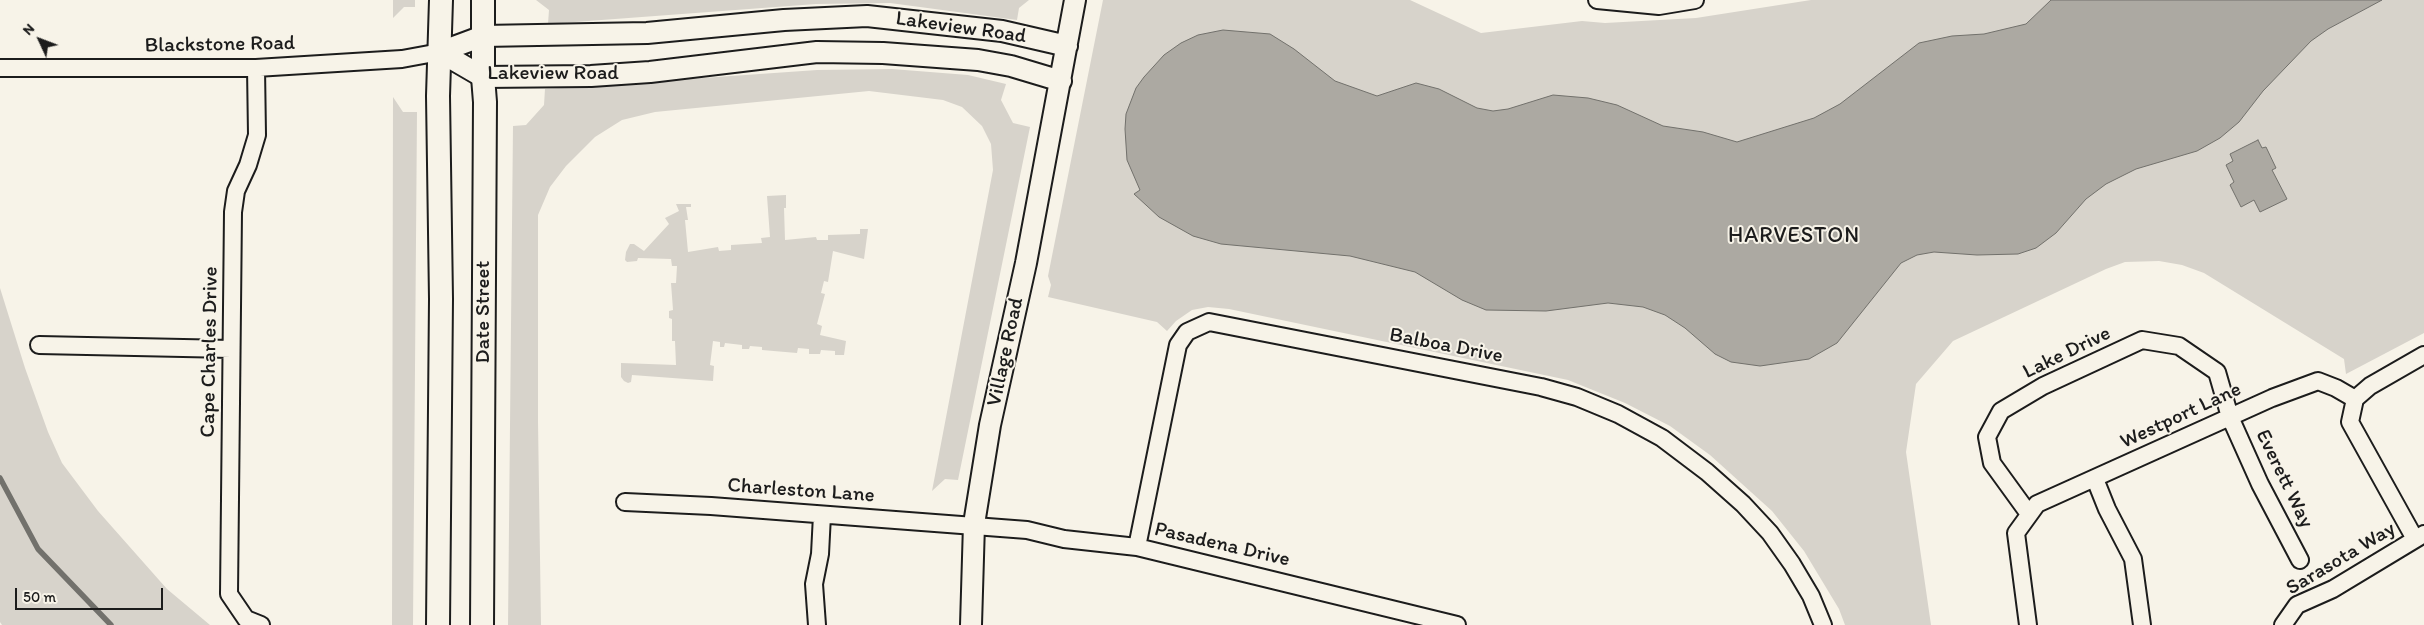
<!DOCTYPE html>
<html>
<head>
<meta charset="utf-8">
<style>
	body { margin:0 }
	#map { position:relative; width:2424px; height:625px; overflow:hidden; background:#f7f3e8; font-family:Itim,sans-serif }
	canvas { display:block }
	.north { position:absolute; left:15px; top:15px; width:50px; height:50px; -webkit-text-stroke:4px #f7f3e8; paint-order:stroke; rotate:313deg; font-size:14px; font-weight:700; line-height:20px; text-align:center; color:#1c1c1c }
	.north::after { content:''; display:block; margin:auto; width:18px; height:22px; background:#1c1c1c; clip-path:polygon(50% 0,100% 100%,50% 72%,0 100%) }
	.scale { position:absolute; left:15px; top:588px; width:148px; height:22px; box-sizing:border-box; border:2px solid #1c1c1c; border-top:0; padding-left:6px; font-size:15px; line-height:18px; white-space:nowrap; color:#1c1c1c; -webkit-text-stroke:4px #f7f3e8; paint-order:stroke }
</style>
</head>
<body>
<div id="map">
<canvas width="2424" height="625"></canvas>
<div class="north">N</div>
<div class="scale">50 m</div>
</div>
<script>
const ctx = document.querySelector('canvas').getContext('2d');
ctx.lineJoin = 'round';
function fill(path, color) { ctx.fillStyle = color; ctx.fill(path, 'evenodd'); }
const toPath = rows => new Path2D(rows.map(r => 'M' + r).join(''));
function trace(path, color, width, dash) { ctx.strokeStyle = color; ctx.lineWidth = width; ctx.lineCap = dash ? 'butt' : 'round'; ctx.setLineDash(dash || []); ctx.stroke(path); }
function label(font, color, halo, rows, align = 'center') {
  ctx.font = font + ' Itim,sans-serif'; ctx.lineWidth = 4; ctx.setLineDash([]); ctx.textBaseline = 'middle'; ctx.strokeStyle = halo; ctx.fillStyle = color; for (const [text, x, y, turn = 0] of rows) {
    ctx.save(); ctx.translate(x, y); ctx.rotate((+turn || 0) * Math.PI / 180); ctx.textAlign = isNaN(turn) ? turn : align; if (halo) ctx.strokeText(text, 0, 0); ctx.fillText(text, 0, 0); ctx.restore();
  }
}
const green = toPath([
	[393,0,415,0,415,7,404,7,393,18],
	[536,0,1029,0,1019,8,1017,20,890,3,816,4,548,24,549,10],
	[1103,0,1410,0,1481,33,1582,21,1605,23,1696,18,1811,0,2424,0,2424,333,2346,374,2344,359,2204,273,2182,265,2159,261,2125,262,2106,269,1953,341,1916,384,1906,452,1931,625,1845,625,1839,609,1804,551,1772,511,1710,455,1670,426,1625,403,1568,380,1229,309,1208,307,1192,310,1176,321,1167,331,1157,322,1048,297,1051,285,1048,276],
	[892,69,968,75,1006,84,1001,100,1013,123,1030,127,958,480,945,479,932,491,993,170,991,144,982,126,962,107,943,100,869,91,655,112,622,120,595,137,566,166,550,187,538,215,538,422,541,625,508,625,513,126,526,125,544,105,545,89,817,70],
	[393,97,403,112,417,112,413,625,392,625],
	[786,195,786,208,784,208,785,240,816,237,817,240,828,240,828,235,860,234,860,229,868,229,864,259,833,251,828,282,824,281,821,293,825,294,817,324,822,326,820,335,846,341,844,355,835,355,835,351,821,350,820,354,809,354,809,349,798,348,797,353,762,350,762,347,750,346,749,349,742,349,742,345,725,343,724,347,720,347,720,342,713,341,710,365,714,366,713,381,632,375,631,382,628,383,624,381,621,377,621,363,676,365,675,341,672,341,672,319,669,318,669,311,673,310,671,283,676,283,677,266,672,266,671,259,638,258,637,261,627,262,625,260,626,252,630,244,634,244,644,251,669,224,665,218,679,211,676,204,691,204,691,207,686,207,688,220,685,220,688,252,718,247,719,251,731,250,731,245,762,243,761,238,770,237,767,196],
	[0,288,25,368,48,432,62,463,98,511,167,589,210,625,2,625,0,622]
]);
const water = toPath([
	[2051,0,2382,0,2328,29,2311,41,2263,91,2239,122,2220,138,2197,151,2136,169,2106,184,2086,199,2056,233,2036,248,2018,254,1977,255,1934,252,1917,255,1901,263,1837,343,1809,359,1760,366,1731,362,1715,354,1685,328,1665,315,1643,307,1608,303,1546,311,1486,310,1462,300,1415,272,1350,256,1221,244,1193,236,1159,217,1134,194,1140,190,1127,160,1125,129,1126,114,1136,88,1144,77,1164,55,1181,43,1198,35,1223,30,1270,34,1294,49,1335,81,1377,96,1416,83,1439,89,1477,108,1493,111,1508,109,1553,95,1588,98,1617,105,1663,126,1703,132,1737,142,1814,118,1840,104,1919,43,1952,36,1984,34,2026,24,2051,0],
	[2258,140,2262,148,2266,147,2276,168,2272,170,2287,199,2260,212,2254,200,2241,207,2230,185,2234,182,2226,165,2233,161,2230,154,2258,140]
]);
const stream = toPath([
	[0,478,38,549,111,625]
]);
const minor = toPath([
	[1597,0,1659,6,1695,0],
	[0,68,256,68,402,59,440,52],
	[256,68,257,135,248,165,236,191,233,212,229,594,246,619,261,625],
	[39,345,231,349],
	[2095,479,2107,509,2133,559,2142,625],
	[625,502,711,506,1027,530,1064,539,1137,547,1457,625],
	[2029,514,1992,463,1987,437,2001,411,2043,386,2142,340,2179,346,2217,372,2230,417,2260,484,2300,560],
	[2415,539,2350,422,2355,399,2370,386,2424,355],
	[1137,547,1178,345,1187,332,1209,322,1541,387,1577,397,1618,414,1662,438,1707,472,1743,504,1770,533,1792,564,1811,596,1823,625],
	[817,625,814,584,820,554,822,515],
	[2028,625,2016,533,2037,504,2272,398,2318,381,2336,388,2355,399],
	[2283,625,2297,605,2333,589,2424,534]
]);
const tertiary = toPath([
	[440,52,483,36,647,33,784,20,867,16,1002,31,1067,46],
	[440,52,483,77,591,76,650,72,817,52,883,53,978,60,1011,66,1061,81],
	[971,625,974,524,990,425,1026,263,1075,0]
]);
const secondary = toPath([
	[438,625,441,299,438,96,441,0],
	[482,625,485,102,483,77,483,0]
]);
const streetNames = [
	["Lakeview Road",961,28,8],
	["Blackstone Road",220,45,-1],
	["Lakeview Road",553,74],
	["Date Street",484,312,-90],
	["Balboa Drive",1446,346,11],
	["Cape Charles Drive",210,352,-89],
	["Village Road",1006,352,-78],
	["Lake Drive",2067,353,-26],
	["Westport Lane",2181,416,-25],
	["Everett Way",2284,479,64],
	["Charleston Lane",801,491,4],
	["Pasadena Drive",1222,545,13],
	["Sarasota Way",2341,559,-31]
];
const neighbourhoodNames = [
	["HARVESTON",1794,236]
];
fill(green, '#d7d3cb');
fill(water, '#aca9a2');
trace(water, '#72716c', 1);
trace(stream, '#72716c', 5.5);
trace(minor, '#1c1c1c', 20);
trace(tertiary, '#1c1c1c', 24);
trace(secondary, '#1c1c1c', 26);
trace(minor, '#f7f3e8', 16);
trace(tertiary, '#f7f3e8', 20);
trace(secondary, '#f7f3e8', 22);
label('21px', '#1c1c1c', '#f7f3e8', streetNames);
ctx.letterSpacing = '1px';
label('22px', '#1c1c1c', '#f7f3e8', neighbourhoodNames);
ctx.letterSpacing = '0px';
</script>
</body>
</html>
